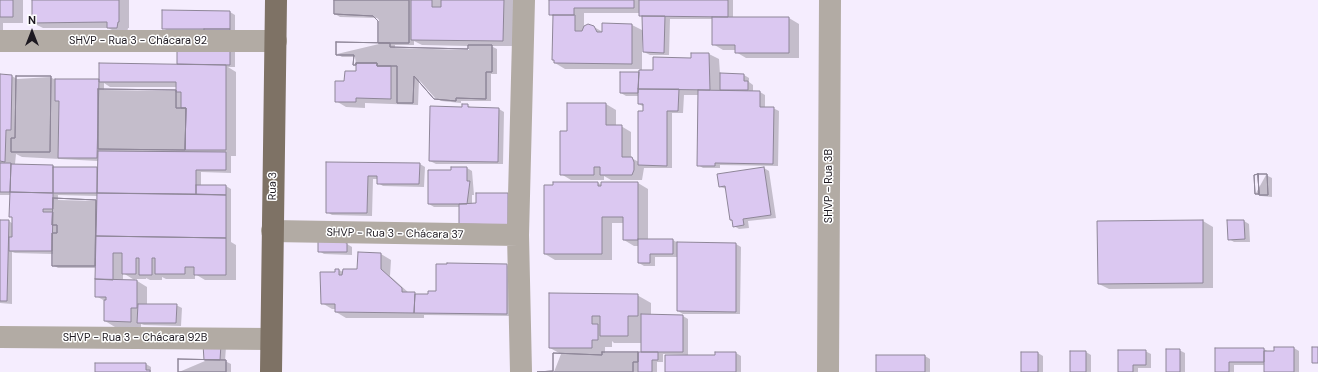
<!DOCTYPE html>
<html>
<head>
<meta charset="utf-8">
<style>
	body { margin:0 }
	#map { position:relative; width:1318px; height:372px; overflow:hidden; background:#f5edfe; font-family:"DM Sans",sans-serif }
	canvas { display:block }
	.north { position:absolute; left:12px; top:12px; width:40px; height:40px; -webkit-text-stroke:3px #fff; paint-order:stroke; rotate:0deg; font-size:11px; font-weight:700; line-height:16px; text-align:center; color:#1d1920 }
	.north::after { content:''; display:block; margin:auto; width:14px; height:18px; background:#1d1920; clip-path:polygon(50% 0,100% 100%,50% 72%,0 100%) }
</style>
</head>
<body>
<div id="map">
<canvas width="1318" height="372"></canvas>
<div class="north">N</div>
</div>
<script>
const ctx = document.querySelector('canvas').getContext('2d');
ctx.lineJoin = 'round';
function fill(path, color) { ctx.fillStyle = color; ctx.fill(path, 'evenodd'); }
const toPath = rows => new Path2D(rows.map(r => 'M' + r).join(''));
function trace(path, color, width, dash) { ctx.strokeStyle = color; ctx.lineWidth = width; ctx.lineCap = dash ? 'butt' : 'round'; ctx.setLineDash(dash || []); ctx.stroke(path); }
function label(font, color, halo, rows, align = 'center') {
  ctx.font = font + ' "DM Sans",sans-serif'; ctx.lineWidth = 3; ctx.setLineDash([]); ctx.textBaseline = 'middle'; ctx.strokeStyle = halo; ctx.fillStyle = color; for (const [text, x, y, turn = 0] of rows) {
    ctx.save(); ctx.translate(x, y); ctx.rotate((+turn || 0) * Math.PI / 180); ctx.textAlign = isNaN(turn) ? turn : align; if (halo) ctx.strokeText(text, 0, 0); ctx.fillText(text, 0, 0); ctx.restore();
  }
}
const shadow = toPath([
	[0,0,23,0,23,23,3,23,3,30,0,30],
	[33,0,129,0,129,28,128,28,127,33,118,33,108,28,43,28,33,23],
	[335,0,513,0,513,46,491,46,497,49,497,74,491,74,491,101,461,101,461,103,441,101,435,98,419,80,418,105,365,103,365,108,346,107,336,101,345,82,357,72,355,57,342,57,337,54,379,44,379,20,377,18,340,17,335,14],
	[414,41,422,45,469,46,469,50,395,48,395,45,414,45],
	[550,0,733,0,733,18,789,18,799,24,799,58,746,58,736,52,736,50,723,50,713,44,713,19,670,19,669,55,650,55,644,52,644,40,642,40,642,71,654,71,692,59,692,54,709,54,719,59,720,74,744,75,749,78,749,82,753,85,753,91,760,92,765,95,765,108,773,108,779,111,778,166,720,165,720,168,703,168,698,165,699,95,684,95,683,113,672,113,672,168,644,168,642,180,611,180,604,176,604,180,571,180,561,174,568,132,568,104,606,104,616,110,616,126,621,126,631,132,631,158,639,162,644,107,639,104,639,96,626,96,621,93,640,73,640,69,565,69,555,63,553,59,554,17,550,14],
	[584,13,640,13,644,17,644,31,632,25,603,24,603,32,594,27,584,27],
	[163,11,230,12,235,15,235,67,228,67,236,72,236,156,231,156,231,173,201,172,201,186,226,186,231,189,231,242,236,245,236,280,205,280,195,274,195,279,166,279,162,277,162,280,150,280,146,278,146,279,134,279,147,287,147,305,176,305,182,308,181,326,144,325,141,324,141,327,115,327,105,321,105,301,96,296,96,268,58,268,53,265,53,254,15,253,12,252,12,304,0,303,0,221,9,221,13,224,11,195,0,195,0,75,12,76,17,79,50,77,56,80,100,81,181,65,178,64,178,52,168,31,163,28],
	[104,83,110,87,177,87,177,91,104,90],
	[16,154,22,157,98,161,98,168,56,168,53,166,15,164],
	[58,195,98,196,97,201,58,200],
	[123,273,136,281,123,281],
	[467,105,472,108,499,109,504,112,503,164,436,164,430,161,463,108],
	[327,163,420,164,425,167,424,187,383,186,378,183,378,179,373,179,372,216,332,215,327,212],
	[452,168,467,168,472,171,474,195,472,195,472,204,477,204,477,194,507,194,513,197,513,227,465,227,460,224,460,207,434,207,429,204,429,171,452,171],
	[764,168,769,171,776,218,748,221,749,228,739,229,734,226,733,221,730,220,727,189,720,187],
	[1266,175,1272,178,1272,197,1261,196,1256,193],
	[598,183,602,185,638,183,648,189,648,240,673,240,678,243,736,244,741,247,740,314,683,314,678,311,678,257,655,257,655,266,644,266,639,263,639,246,634,246,624,240,624,223,612,223,612,260,555,260,545,254],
	[1203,221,1213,227,1213,288,1109,289,1099,284],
	[1244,221,1249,224,1250,242,1234,242,1229,239],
	[347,244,352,247,352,255,324,254,319,251],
	[381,254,391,260,390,276,409,293,419,295,429,295,437,292,437,265,495,264,507,265,512,268,512,316,424,315,424,318,346,318,336,312,336,309,332,309,322,303,339,270,343,272,358,270],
	[550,294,637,295,651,303,651,316,683,316,688,319,688,356,716,356,736,353,741,356,741,372,666,372,687,356,687,355,663,354,663,362,657,362,657,372,554,372,561,354,550,348],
	[612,341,614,343,642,343,642,353,605,353,605,347,612,347],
	[203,330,227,333,225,361,231,364,231,372,179,372,205,361],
	[1294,348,1299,351,1299,372,1265,372,1265,365,1234,365,1234,372,1216,372,1216,349,1264,349,1269,352],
	[1179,350,1185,353,1185,372,1167,372],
	[1145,351,1151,354,1151,368,1138,368,1138,372,1119,372],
	[1086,352,1091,355,1091,372,1071,372],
	[1022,353,1038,353,1043,356,1043,372,1023,372],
	[925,356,930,359,930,372,877,372],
	[146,364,151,367,151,372,96,372]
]);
const building = toPath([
	[0,0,13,0,13,17,0,17,0,0],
	[32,0,119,0,119,22,118,22,117,28,107,28,107,22,32,23,32,0],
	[334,0,409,0,409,43,378,43,378,21,373,16,334,14,334,0],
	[334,0,409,0,409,43,378,43,378,21,373,16,334,14,334,0],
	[411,0,432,0,432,7,441,7,441,0,504,0,503,41,411,40,411,0],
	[549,0,634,0,634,8,574,8,574,15,549,15,549,0],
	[639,0,728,0,728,17,639,16,639,0],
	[162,10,230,11,230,29,162,29,162,10],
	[553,15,575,15,575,31,582,31,584,26,588,24,594,26,597,32,602,32,602,23,632,24,632,64,554,63,554,60,552,60,553,15],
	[642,16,665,16,664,53,643,52,642,16],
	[712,17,789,17,789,53,735,53,735,45,712,45,712,17],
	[204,29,230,29,230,65,177,64,177,51,204,51,204,29],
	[336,42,390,43,390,47,468,49,468,45,492,45,492,72,486,72,486,99,456,98,456,101,434,99,414,76,413,103,397,103,397,66,377,66,377,63,356,63,356,65,353,65,354,55,336,55,336,42],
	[336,42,390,43,390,47,468,49,468,45,492,45,492,72,486,72,486,99,456,98,456,101,434,99,414,76,413,103,397,103,397,66,377,66,377,63,356,63,356,65,353,65,354,55,336,55,336,42],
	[691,53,709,53,710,90,638,89,639,70,653,70,653,57,691,58,691,53],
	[99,63,226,65,226,150,185,150,186,108,181,108,181,92,176,92,176,82,99,82,99,63],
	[356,63,377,63,377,66,391,66,391,99,356,98,356,102,335,102,335,81,344,81,345,71,356,71,356,63],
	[620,72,639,72,638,93,620,93,620,72],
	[720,73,744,74,744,81,748,81,748,90,720,90,720,73],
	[0,74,12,75,11,130,6,130,5,162,0,161,0,74],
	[16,76,51,76,50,152,11,152,11,138,15,138,16,76],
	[16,76,51,76,50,152,11,152,11,138,15,138,16,76],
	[55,79,99,79,97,158,58,158,59,101,55,101,55,79],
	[98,89,176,90,176,108,186,108,185,150,98,149,98,89],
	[98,89,176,90,176,108,186,108,185,150,98,149,98,89],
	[638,89,679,89,678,111,667,111,667,166,638,165,638,111,643,111,643,104,638,104,638,89],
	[698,90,760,91,760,107,774,107,773,164,715,163,715,166,697,166,698,90],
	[567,103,606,103,606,125,622,125,622,157,632,157,634,162,634,170,632,175,600,175,600,167,594,167,594,175,560,175,560,131,567,131,567,103],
	[462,104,468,104,468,107,499,108,498,162,429,161,430,106,462,107,462,104],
	[98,151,226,152,226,170,196,170,196,194,97,193,98,151],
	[326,162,420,163,419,184,377,184,377,176,368,176,367,213,326,213,326,162],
	[0,163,11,163,10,192,0,192,0,163],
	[11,164,53,165,53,193,10,192,11,164],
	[53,167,97,167,97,193,53,193,53,167],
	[451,167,467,167,467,181,470,181,467,204,428,204,428,170,451,170,451,167],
	[764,167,771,215,743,219,744,225,733,227,732,220,730,220,725,186,719,187,717,174,764,167],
	[1258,174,1259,194,1255,194,1254,175,1258,174],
	[1258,174,1267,174,1268,195,1259,195,1258,174],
	[1258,174,1259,194,1255,194,1254,175,1258,174],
	[1258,174,1267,174,1268,195,1259,195,1258,174],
	[553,182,598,182,598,186,601,186,601,182,638,182,638,240,623,240,623,217,602,217,602,254,544,254,544,185,553,185,553,182],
	[196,185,226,185,226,195,196,194,196,185],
	[10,192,53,193,53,209,43,209,43,212,53,212,52,251,9,251,9,237,12,237,12,217,9,217,10,192],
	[97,193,226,195,226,238,96,236,97,193],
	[476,193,508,193,508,225,459,224,459,204,476,203,476,193],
	[53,198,96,200,95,266,52,266,52,233,57,233,57,225,52,225,53,198],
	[53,198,96,200,95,266,52,266,52,233,57,233,57,225,52,225,53,198],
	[0,220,9,220,7,301,0,301,0,220],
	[1203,220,1203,283,1098,284,1097,221,1203,220],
	[1227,220,1244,220,1245,239,1228,240,1227,220],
	[96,236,226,238,226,275,194,275,194,267,185,267,185,274,155,274,155,258,152,258,152,275,139,275,139,258,136,258,136,274,122,274,122,253,113,253,113,280,95,279,96,236],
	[318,236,347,243,347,252,318,252,318,236],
	[638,239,673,239,673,254,650,254,650,263,638,263,638,239],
	[677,242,736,243,736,312,677,311,677,242],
	[358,252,381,253,381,269,402,288,402,292,415,292,414,313,335,312,335,304,321,304,320,272,335,272,335,269,339,269,339,275,342,275,343,269,357,269,358,252],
	[447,263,507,264,507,314,414,313,415,294,428,294,428,291,436,291,436,264,447,264,447,263],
	[95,279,137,280,137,308,131,308,131,322,104,321,104,300,106,300,106,297,95,297,95,279],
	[549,293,638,294,638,316,628,316,628,336,600,336,600,316,592,316,592,324,598,324,598,340,592,340,592,348,549,348,549,293],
	[138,304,177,304,176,323,137,323,138,304],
	[641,314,683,315,683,352,641,352,641,314],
	[202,329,222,329,220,360,204,360,202,329],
	[1274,347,1294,347,1294,372,1264,372,1264,351,1274,351,1274,347],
	[1312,347,1318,347,1318,363,1312,363,1312,347],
	[1215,348,1264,348,1264,362,1229,362,1229,372,1215,372,1215,348],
	[1166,349,1180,349,1180,372,1166,372,1166,349],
	[1118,350,1146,350,1146,365,1133,365,1133,372,1118,372,1118,350],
	[1070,351,1086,351,1086,372,1070,372,1070,351],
	[602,352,638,352,638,362,633,362,633,372,537,372,553,371,553,353,602,355,602,352],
	[602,352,638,352,638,362,633,362,633,372,537,372,553,371,553,353,602,355,602,352],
	[638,352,658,352,658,360,652,360,652,372,638,372,638,352],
	[715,352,736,352,736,372,665,372,665,355,715,355,715,352],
	[1021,352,1038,352,1038,372,1021,372,1021,352],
	[876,355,925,355,925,372,876,372,876,355],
	[178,359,226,360,226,372,178,372,178,359],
	[178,359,226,360,226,372,178,372,178,359],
	[95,363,146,363,146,370,150,370,150,372,95,372,95,363]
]);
const minor = toPath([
	[0,41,276,41],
	[272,231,518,235],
	[0,337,271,339],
	[521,372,518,235,524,0],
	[828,372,830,0]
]);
const major = toPath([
	[271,372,276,0]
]);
const streetNames = [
	["SHVP - Rua 3 - Chácara 92",138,41],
	["Rua 3",273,186,-89],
	["SHVP - Rua 3B",829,186,-90],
	["SHVP - Rua 3 - Chácara 37",395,234,1],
	["SHVP - Rua 3 - Chácara 92B",135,338]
];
fill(shadow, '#0003');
fill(building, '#dbc8f1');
trace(building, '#8e8698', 1);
trace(minor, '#b2aba4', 22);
trace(major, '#7e7265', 22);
label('11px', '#1d1920', '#fff', streetNames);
</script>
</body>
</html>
